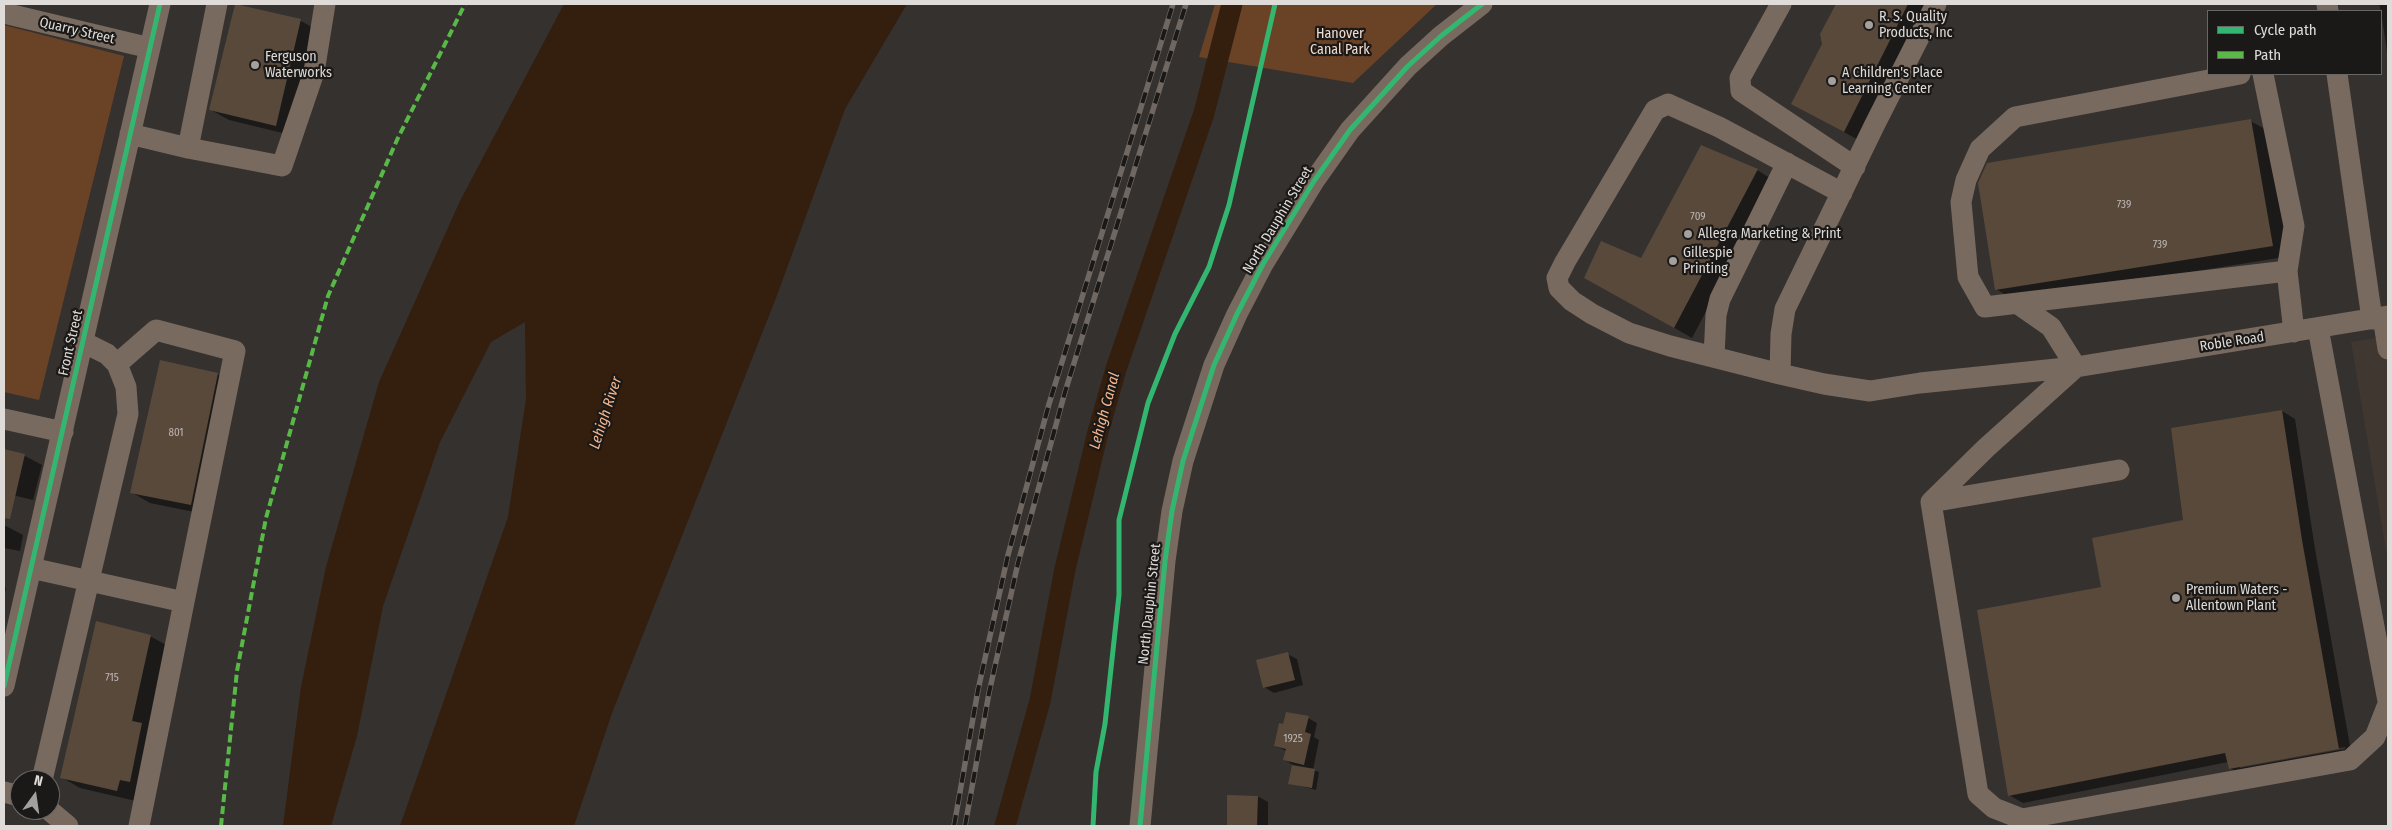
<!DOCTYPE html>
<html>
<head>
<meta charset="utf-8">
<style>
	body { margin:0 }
	#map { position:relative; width:2392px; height:830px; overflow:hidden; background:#34312f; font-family:"Fira Sans Condensed",sans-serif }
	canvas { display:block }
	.frame { position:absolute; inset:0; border:5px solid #dfdbd9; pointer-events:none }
	.legend { position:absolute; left:2207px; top:10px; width:175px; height:65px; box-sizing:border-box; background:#1b1917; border:1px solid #696765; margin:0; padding:6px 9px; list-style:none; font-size:15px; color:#dfdbd9 }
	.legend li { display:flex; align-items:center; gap:10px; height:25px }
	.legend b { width:25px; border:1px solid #696765 }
	.north { position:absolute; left:10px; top:770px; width:50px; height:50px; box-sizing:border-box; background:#1b1917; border:1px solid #696765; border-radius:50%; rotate:14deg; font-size:14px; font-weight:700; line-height:20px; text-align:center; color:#dfdbd9 }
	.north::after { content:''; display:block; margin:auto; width:18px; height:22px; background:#a3a09e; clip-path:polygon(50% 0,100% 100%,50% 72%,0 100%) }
</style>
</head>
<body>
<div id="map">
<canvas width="2392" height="830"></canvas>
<div class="frame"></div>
<ul class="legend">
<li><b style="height:6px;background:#33b770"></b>Cycle path</li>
<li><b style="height:6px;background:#58b947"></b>Path</li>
</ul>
<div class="north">N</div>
</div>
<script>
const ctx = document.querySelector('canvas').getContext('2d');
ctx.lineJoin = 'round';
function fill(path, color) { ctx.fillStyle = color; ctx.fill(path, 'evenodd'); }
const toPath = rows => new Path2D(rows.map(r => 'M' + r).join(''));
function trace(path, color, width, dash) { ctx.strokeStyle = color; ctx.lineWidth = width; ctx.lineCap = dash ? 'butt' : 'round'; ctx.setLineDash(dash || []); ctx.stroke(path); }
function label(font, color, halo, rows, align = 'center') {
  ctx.font = font + ' "Fira Sans Condensed",sans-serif'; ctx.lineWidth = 4.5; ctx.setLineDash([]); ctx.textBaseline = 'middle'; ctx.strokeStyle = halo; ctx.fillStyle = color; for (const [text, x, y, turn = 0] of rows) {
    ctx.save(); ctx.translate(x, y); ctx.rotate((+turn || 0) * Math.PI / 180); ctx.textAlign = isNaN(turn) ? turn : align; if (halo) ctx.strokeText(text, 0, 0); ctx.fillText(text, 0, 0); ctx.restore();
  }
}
const built = toPath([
	[2388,336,2388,562,2351,342]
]);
const green = toPath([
	[1215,4,1437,4,1353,83,1199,57],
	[4,25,124,56,39,400,4,392]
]);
const water = toPath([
	[564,4,907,4,845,109,776,298,612,713,574,826,400,826,508,517,526,399,525,322,491,342,440,442,383,606,357,736,331,826,283,826,301,687,326,567,379,382,460,201]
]);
const shadow = toPath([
	[1838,4,1931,4,1862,142,1811,114,1824,44,1821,34],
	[2379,4,2388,4,2388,59,2381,11],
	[235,5,301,21,319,31,295,136,229,120,211,110],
	[2250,121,2269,131,2291,256,2014,300,1996,289],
	[1757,170,1775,181,1692,338,1586,277,1642,260],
	[217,374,236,384,209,515,150,503,131,492],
	[2282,411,2295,419,2315,549,2352,757,2244,776,2230,768,2228,762,2023,803,2009,795,2102,588,2185,521],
	[2345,747,2345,749,2240,768,2240,766],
	[4,451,25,456,42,465,33,500,4,493],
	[4,525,23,535,20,551,4,548],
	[4,586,6,588,4,598],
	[150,636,168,646,136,801,80,788,61,777],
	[1287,654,1297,659,1303,685,1274,693,1264,687],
	[1308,718,1317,723,1314,737,1319,740,1313,770,1319,772,1316,790,1290,783,1293,765,1285,760,1287,751,1275,746,1284,725],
	[1229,796,1259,797,1268,802,1268,826,1228,826]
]);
const canal = toPath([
	[1005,826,1040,701,1065,569,1098,432,1116,369,1204,113,1232,4]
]);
const building = toPath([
	[235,4,301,19,276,126,209,110],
	[1836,4,1908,4,1844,132,1791,104,1822,44,1820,34],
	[2251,119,2273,246,1995,290,1978,183,1987,163],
	[1701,145,1758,169,1674,328,1584,278,1601,241,1641,258],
	[160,360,218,373,191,505,130,493],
	[2282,410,2302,540,2339,749,2229,769,2225,753,2008,796,1977,610,2101,587,2092,538,2183,520,2171,428],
	[4,449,25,454,10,519,4,518],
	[96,621,151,635,132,721,142,723,130,782,120,780,117,791,60,778],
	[1288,652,1295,680,1263,688,1256,660],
	[1286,712,1309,716,1305,732,1311,734,1304,765,1283,760,1286,749,1274,746,1279,723,1283,724],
	[1292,765,1315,769,1312,788,1288,784],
	[1227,795,1258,796,1257,826,1227,826]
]);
const minor = toPath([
	[1781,4,1740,78,1741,91,1855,167],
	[2327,4,2328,11],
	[4,13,150,48],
	[2240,74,2015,117,1980,149,1966,180,1961,202,1968,277,1985,307,2287,271],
	[2263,74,2294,226,2287,271,2294,332],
	[2337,74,2372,319],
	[130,134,188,148,217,4],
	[188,148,282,166,314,72,325,4],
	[1842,193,1719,127,1668,104,1655,110,1565,262,1557,278,1559,288,1572,301,1592,314,1629,333,1670,346,1780,374,1824,384,1870,391,1920,383,2076,367,2388,316],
	[2018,304,2051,327,2076,367],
	[2383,317,2388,349],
	[2318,328,2388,701],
	[1714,357,1716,315,1720,299,1787,163],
	[2076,367,1986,448,1931,502,1978,794,1994,808,2022,819,2350,760,2375,737,2388,704],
	[1780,374,1781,334,1785,309,1875,124,1936,4],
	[4,419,63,432],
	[1931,502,2119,470],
	[31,568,184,602,235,351,156,330,117,364,107,354,83,342],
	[4,686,160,4],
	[42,780,128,414,126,387,117,364],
	[4,792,20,796],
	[49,810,68,826],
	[139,826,184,602],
	[1140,826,1165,561,1172,511,1183,461,1214,365,1237,314,1263,264,1314,181,1350,130,1408,66,1441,36,1482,4]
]);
const rail = toPath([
	[954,826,978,690,1008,555,1049,404,1173,4],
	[965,826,989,693,1018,563,1065,392,1186,4]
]);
const quiet = toPath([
	[221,826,237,671,266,518,328,296,397,140,465,4]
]);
const cycleway = toPath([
	[4,686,160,4],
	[1093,826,1096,772,1105,724,1119,595,1119,520,1148,403,1175,334,1209,267,1229,205,1275,4],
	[1140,826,1165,561,1172,511,1183,461,1214,365,1237,314,1263,264,1314,181,1350,130,1408,66,1441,36,1482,4]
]);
const markers = [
	[1869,25,5,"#a3a09e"],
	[255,65,5,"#a3a09e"],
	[1832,81,5,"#a3a09e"],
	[1688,234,5,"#a3a09e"],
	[1673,261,5,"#a3a09e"],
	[2176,598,5,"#a3a09e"]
];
const numberNames = [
	["739",2124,205],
	["709",1698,217],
	["739",2160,245],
	["801",176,433],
	["715",112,678],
	["1925",1293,739]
];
const poiNames = [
	["R. S. Quality",1879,17],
	["Products, Inc",1879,33],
	["Ferguson",265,57],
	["Waterworks",265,73],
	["A Children's Place",1842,73],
	["Learning Center",1842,89],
	["Allegra Marketing & Print",1698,234],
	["Gillespie",1683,253],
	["Printing",1683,269],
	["Premium Waters -",2186,590],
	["Allentown Plant",2186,606]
];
const streetNames = [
	["Quarry Street",77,31,13],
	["North Dauphin Street",1278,220,-59],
	["Roble Road",2232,342,-9],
	["Front Street",71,343,-77],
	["North Dauphin Street",1150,604,-84]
];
const parkNames = [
	["Hanover",1340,34],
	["Canal Park",1340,50]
];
const waterNames = [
	["Lehigh Canal",1105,411,-75],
	["Lehigh River",606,413,-72]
];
fill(built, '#413731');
fill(green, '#6a4226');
fill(water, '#341e0d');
fill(shadow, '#0007');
trace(canal, '#341e0d', 21);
fill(building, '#58493b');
trace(minor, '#796a5f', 21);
trace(rail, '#6f6761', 5.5);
trace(rail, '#1b1917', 4, [11]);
trace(quiet, '#58b947', 4, [8, 4]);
trace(cycleway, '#33b770', 5);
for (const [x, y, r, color] of markers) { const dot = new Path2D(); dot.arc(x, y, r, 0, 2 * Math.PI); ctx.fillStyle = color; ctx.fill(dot); trace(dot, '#1b1917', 2); }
label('11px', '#bdb6b2', null, numberNames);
label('14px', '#dfdbd9', '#1b1917', poiNames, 'left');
label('14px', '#dfdbd9', '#1b1917', streetNames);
label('14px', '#f2dcce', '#1b1917', parkNames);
label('italic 15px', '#f5b68e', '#1b1917', waterNames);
</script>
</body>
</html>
